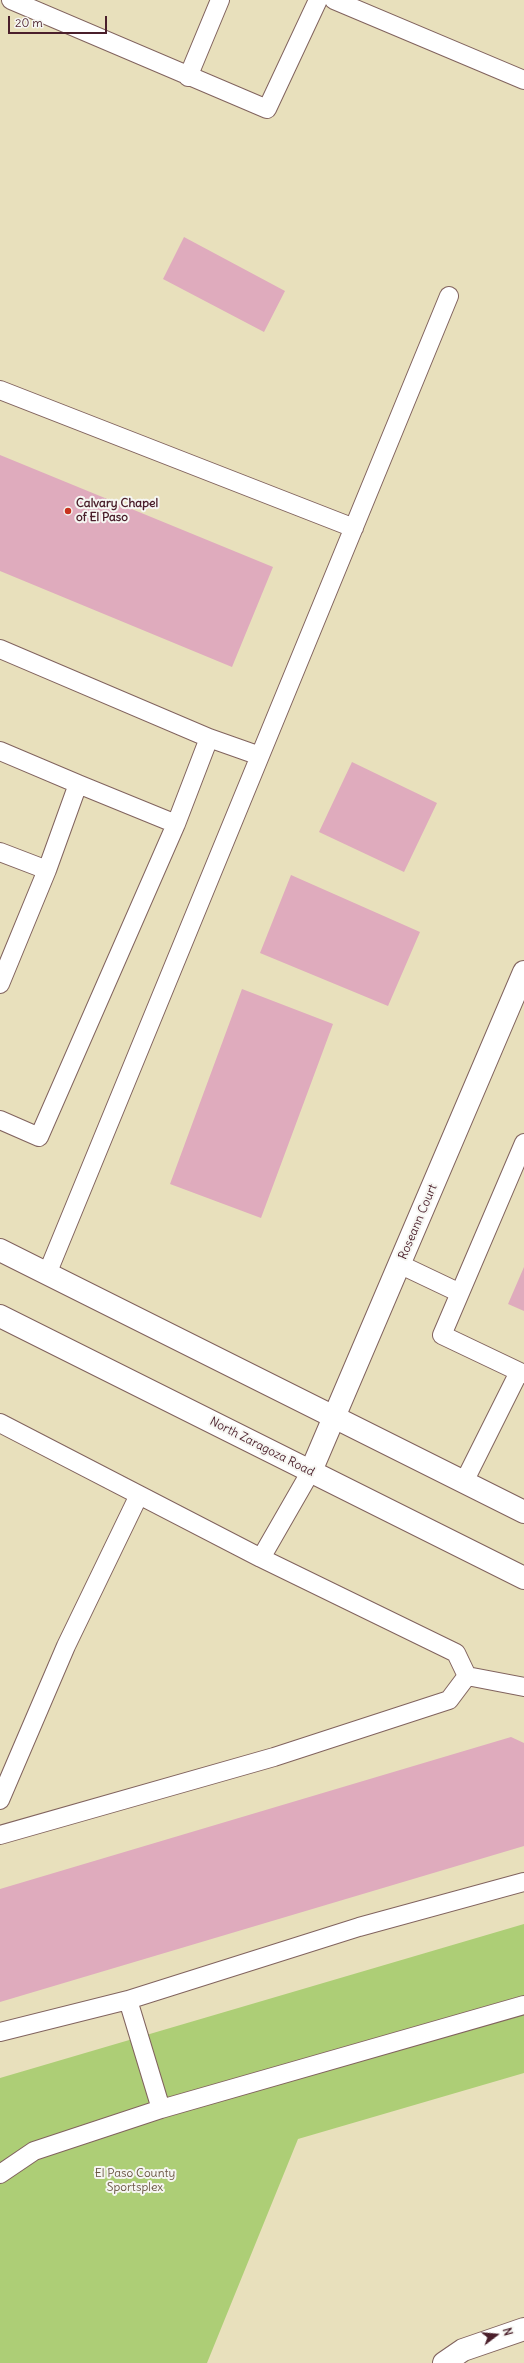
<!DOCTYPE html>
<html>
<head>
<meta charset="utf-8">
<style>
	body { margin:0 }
	#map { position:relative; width:524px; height:2363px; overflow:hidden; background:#e8e0bc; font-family:Delius,sans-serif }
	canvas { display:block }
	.north { position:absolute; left:476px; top:2315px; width:40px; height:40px; -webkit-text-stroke:3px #f6f6f2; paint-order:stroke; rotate:74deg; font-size:11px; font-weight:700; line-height:16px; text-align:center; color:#4a1f2b }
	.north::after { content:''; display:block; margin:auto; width:14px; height:18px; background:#4a1f2b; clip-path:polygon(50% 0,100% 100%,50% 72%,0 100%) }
	.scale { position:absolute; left:8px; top:16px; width:99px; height:18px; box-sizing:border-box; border:2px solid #4a1f2b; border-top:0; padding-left:5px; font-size:12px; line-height:14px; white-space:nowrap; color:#4a1f2b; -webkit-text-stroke:3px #f6f6f2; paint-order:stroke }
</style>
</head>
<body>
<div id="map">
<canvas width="524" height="2363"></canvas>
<div class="north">N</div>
<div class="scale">20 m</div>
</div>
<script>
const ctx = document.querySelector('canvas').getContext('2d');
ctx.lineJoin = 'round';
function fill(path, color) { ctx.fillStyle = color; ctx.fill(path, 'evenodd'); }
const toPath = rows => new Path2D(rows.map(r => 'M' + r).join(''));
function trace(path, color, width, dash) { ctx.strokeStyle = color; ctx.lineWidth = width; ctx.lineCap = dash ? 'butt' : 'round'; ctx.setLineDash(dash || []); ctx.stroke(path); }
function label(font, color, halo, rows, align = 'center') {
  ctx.font = font + ' Delius,sans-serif'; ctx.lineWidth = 4; ctx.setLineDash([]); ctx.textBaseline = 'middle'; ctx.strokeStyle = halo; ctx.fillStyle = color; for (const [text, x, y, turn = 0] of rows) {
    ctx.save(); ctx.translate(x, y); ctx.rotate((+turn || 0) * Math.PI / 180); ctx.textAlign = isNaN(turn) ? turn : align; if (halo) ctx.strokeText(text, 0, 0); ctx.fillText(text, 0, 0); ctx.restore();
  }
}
const green = toPath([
	[524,1924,524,2073,298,2139,207,2363,0,2363,0,2078]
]);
const building = toPath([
	[184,237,285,291,264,332,163,279],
	[0,455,273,567,232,667,0,571],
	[352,762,437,803,404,872,319,832],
	[291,875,420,932,388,1006,260,953],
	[242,989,333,1024,261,1218,170,1184],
	[524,1267,524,1311,508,1304],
	[511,1737,524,1743,524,1846,0,2002,0,1889]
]);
const lane = toPath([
	[11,0,267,109,318,0],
	[334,0,524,80],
	[188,77,220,0],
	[0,390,354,528],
	[0,649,209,738,176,824,39,1137,0,1120],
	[209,738,260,756],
	[0,751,78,784,47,870,0,984],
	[78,784,176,824],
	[0,852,47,870],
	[524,1143,442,1335,524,1374],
	[399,1264,460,1293],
	[47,1274,449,296],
	[0,1423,261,1558,456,1653,467,1676,449,1700,274,1757,0,1835],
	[464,1482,519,1372],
	[261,1558,311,1471],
	[467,1676,524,1687],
	[0,1800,66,1646,139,1495],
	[0,2032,128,2000],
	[161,2109,128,2000,359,1927,524,1882],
	[0,2174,34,2151,161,2109,524,2005]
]);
const street = toPath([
	[311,1471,524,972],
	[444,2363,463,2350,524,2329]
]);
const secondary = toPath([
	[0,1250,524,1512],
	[0,1316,524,1578]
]);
const markers = [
	[68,511,4,"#c8321e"]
];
const poiNames = [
	["Calvary Chapel",76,504],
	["of El Paso",76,518]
];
const streetNames = [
	["Roseann Court",418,1222,-67],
	["North Zaragoza Road",262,1447,27]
];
const parkNames = [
	["El Paso County",135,2174],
	["Sportsplex",135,2188]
];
fill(green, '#adce76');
fill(building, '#dfabbd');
trace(lane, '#81635e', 20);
trace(street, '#81635e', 24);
trace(secondary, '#81635e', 24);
trace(lane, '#fff', 18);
trace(street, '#fff', 22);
trace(secondary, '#fff', 22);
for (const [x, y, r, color] of markers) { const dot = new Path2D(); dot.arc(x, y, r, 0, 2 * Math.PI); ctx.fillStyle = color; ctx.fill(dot); trace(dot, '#f6f6f2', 1.5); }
label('bold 12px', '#4a1f2b', '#f6f6f2', poiNames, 'left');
label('12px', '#4a1f2b', '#f6f6f2', streetNames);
label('12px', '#685442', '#f6f6f2', parkNames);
</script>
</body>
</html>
